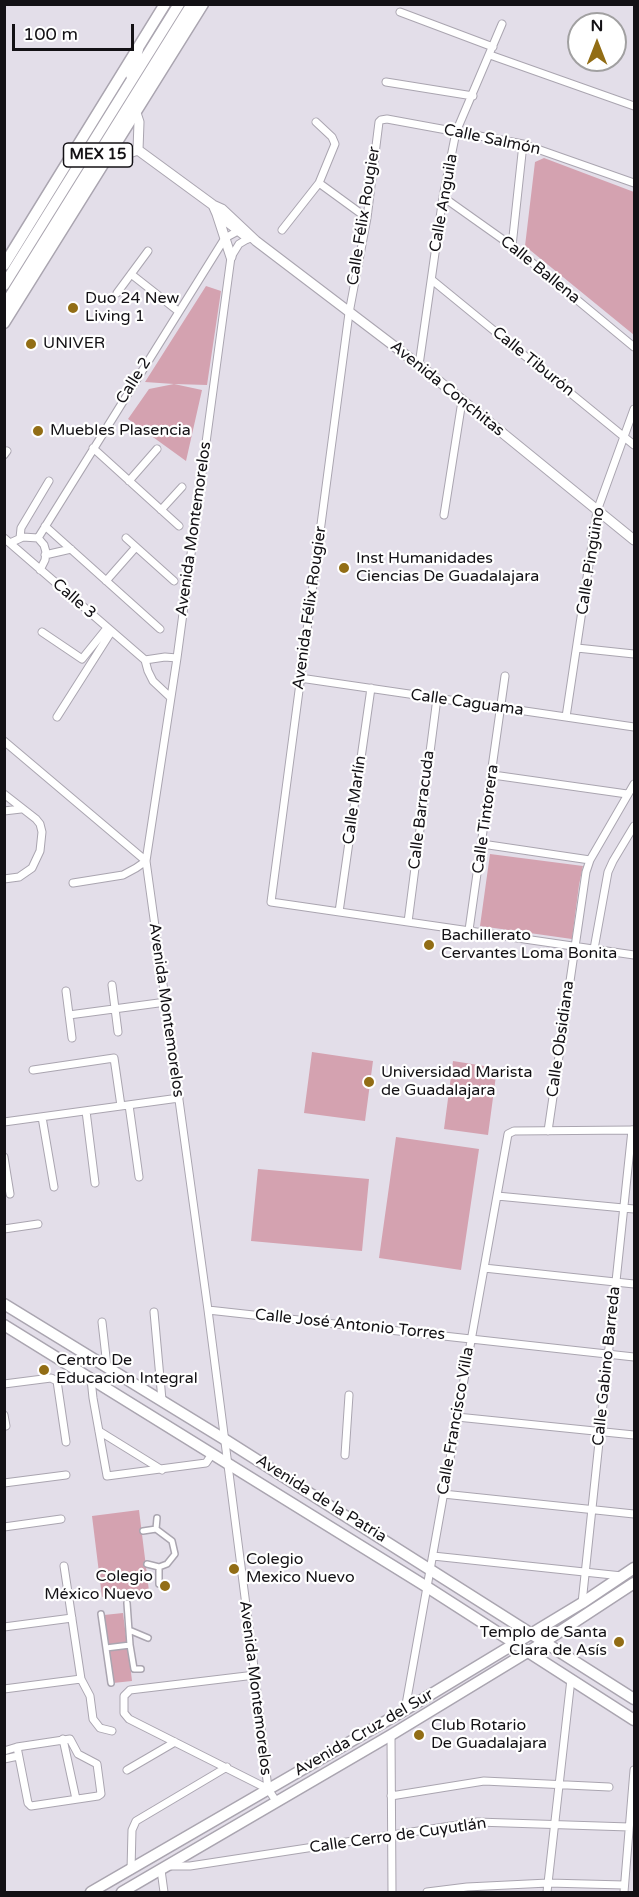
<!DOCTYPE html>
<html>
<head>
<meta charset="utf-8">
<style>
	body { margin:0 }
	#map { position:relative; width:639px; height:1897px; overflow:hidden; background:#e3dee9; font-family:"Varela Round",sans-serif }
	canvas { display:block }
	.frame { position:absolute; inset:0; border:6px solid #131115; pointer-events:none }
	.north { position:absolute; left:567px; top:12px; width:60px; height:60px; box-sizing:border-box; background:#fff; border:2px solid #a1a0a1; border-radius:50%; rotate:0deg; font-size:16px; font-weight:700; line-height:24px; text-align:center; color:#131115 }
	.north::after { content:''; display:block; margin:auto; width:21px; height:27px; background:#926d15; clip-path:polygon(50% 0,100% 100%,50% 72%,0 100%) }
	.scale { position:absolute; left:12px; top:24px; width:122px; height:27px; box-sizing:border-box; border:3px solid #131115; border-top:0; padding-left:8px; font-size:18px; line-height:21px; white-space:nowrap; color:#131115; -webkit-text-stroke:4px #fff; paint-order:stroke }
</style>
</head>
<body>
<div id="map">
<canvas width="639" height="1897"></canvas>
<div class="frame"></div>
<div class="north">N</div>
<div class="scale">100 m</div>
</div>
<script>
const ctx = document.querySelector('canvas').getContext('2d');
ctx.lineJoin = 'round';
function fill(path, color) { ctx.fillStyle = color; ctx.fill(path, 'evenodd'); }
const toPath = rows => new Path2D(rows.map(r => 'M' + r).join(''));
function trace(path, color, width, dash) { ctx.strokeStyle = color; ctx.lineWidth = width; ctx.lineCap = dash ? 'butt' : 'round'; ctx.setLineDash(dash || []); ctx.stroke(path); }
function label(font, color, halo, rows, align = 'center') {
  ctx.font = font + ' "Varela Round",sans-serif'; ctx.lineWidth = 4.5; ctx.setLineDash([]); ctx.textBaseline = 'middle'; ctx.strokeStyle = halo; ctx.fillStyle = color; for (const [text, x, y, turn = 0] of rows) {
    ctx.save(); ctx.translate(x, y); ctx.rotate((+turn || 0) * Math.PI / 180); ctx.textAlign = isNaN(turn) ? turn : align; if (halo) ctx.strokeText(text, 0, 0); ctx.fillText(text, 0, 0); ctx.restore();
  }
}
const green = toPath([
	[544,158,634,192,634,335,525,246,535,162],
	[206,286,221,291,207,385,174,384,202,390,186,461,128,419,149,389,174,384,145,382],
	[490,854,583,866,579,885,572,939,480,926],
	[312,1052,373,1061,365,1121,304,1113],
	[453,1061,497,1068,488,1135,444,1129],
	[396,1137,479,1149,461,1270,379,1258],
	[258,1169,369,1179,362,1251,251,1241],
	[139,1510,149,1591,102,1597,92,1516],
	[123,1613,127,1644,108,1646,104,1615],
	[128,1647,132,1681,113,1683,109,1650]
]);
const pedestrian = toPath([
	[157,1518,156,1529,172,1541,175,1554,167,1564,159,1567,159,1584],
	[143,1531,156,1529],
	[147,1564,159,1567],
	[101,1614,111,1683],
	[129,1630,148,1638],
	[130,1645,134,1669,141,1669],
	[106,1648,130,1645,127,1603]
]);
const minor = toPath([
	[400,12,493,47],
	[490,55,634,106],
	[386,82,473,96],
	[319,183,367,218],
	[634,183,523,144,387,119,381,120,379,122,367,218,349,313,271,902,634,955],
	[443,197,512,246,634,347],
	[282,230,319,183,335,144,332,137,316,122],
	[249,238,239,244,231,257,177,658,146,861,208,1310,255,1675,268,1789],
	[512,246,523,144],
	[131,274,178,311],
	[432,280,634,445],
	[117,293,148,251],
	[419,365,443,197,456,132,502,24],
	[93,448,179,526],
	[4,455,7,451],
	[129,481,157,449],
	[161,510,182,487],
	[444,515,462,401],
	[45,526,160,629],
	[4,538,145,660,148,671,153,681,170,697],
	[20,538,21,528,49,481],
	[38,538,225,238,238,231],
	[126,538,174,581],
	[10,543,23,537,38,538,44,545,46,552,45,560,40,570],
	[45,555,71,549],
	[106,581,136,547],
	[42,632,82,659,107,628],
	[577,648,634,654],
	[145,660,165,657,177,658],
	[300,678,634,727],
	[57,717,111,632],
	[566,717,597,511,634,409],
	[4,741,146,861,136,868,123,875,73,883],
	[493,775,627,794],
	[4,794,36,819,40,824,42,832,40,851,32,868,19,877,4,879],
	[4,811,21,809],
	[482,844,590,860],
	[339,912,371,688],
	[408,922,437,698],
	[469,930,505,676],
	[594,949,608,872,613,861,634,826],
	[112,985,118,1032],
	[66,991,72,1038],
	[69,1015,166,1002],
	[33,1070,114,1058,121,1106],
	[129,1105,139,1177],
	[86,1111,95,1183],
	[42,1117,54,1187],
	[4,1122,179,1098],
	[548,1131,586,872,590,860,634,784],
	[4,1157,10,1194],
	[497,1196,634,1209],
	[4,1229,38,1224],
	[484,1268,634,1284],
	[208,1310,634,1357],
	[154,1312,162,1400],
	[102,1322,107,1366],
	[91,1379,93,1398,107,1476,206,1463,212,1454],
	[4,1384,51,1378,57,1381,66,1442],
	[4,1415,6,1426],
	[457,1417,634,1435],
	[99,1431,162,1470],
	[345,1455,349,1395],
	[4,1483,66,1475],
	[443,1494,634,1514],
	[4,1527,61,1519],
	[433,1556,622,1576],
	[64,1566,81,1679,90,1696,93,1719,100,1728,112,1731],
	[582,1603,632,1130],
	[4,1627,72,1618],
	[255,1675,130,1690,124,1696,124,1713,129,1719,268,1789,276,1801],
	[4,1689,81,1679],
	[405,1710,508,1134,514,1131,634,1130],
	[391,1735,392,1892],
	[63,1739,76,1799],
	[4,1751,17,1747,70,1739,78,1754,97,1764,101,1794,98,1796,31,1806,28,1803,17,1747],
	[4,1759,18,1756],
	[127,1770,175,1742],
	[391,1796,484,1781,609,1787],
	[171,1866,190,1866,477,1822,629,1827],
	[131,1870,132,1830,136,1821,227,1767],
	[161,1870,164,1892],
	[427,1892,467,1887,548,1883,624,1885],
	[547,1892,571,1679],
	[624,1892,634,1770]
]);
const tertiary = toPath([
	[136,113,139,122,138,150],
	[138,150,213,205,222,209,256,241,419,365,634,540],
	[108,156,123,155,138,150],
	[213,205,217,214,248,238],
	[217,214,231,257]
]);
const secondary = toPath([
	[4,265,165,4],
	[4,323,203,4],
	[91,1892,405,1710,582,1603,634,1568],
	[122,1892,391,1735,544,1642,634,1583]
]);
const primary = toPath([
	[131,75,138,49],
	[4,285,179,4],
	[4,306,192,4],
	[4,1304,224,1439,634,1699],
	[4,1325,427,1587,634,1720]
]);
const markers = [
	[73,308,6,"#926d15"],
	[31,344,6,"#926d15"],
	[38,431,6,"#926d15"],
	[344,568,6,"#926d15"],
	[429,945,6,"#926d15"],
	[369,1082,6,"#926d15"],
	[44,1370,6,"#926d15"],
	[234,1569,6,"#926d15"],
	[165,1586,6,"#926d15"],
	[619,1642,6,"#926d15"],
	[419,1735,6,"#926d15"]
];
const shields = [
	[98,155,69]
];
const shieldNames = [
	["MEX 15",98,155]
];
const streetNames = [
	["Calle Salmón",492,140,12],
	["Calle Anguila",444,203,-80],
	["Calle Félix Rougier",364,216,-81],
	["Calle Ballena",540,270,39],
	["Calle Tiburón",533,362,39],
	["Calle 2",134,381,-58],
	["Avenida Conchitas",447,389,39],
	["Avenida Montemorelos",194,529,-82],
	["Calle Pingüino",591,561,-81],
	["Calle 3",74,599,41],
	["Avenida Félix Rougier",310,608,-82],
	["Calle Caguama",467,703,8],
	["Calle Marlín",355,800,-82],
	["Calle Barracuda",422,810,-83],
	["Calle Tintorera",486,819,-82],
	["Avenida Montemorelos",166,1010,82],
	["Calle Obsidiana",561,1039,-82],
	["Calle José Antonio Torres",350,1325,6],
	["Calle Gabino Barreda",607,1366,-84],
	["Calle Francisco Villa",456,1421,-80],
	["Avenida de la Patria",321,1499,32],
	["Avenida Montemorelos",255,1688,83],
	["Avenida Cruz del Sur",364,1733,-30],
	["Calle Cerro de Cuyutlán",398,1836,-8]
];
const poiNames = [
	["Duo 24 New",85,299],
	["Living 1",85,317],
	["UNIVER",43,344],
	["Muebles Plasencia",50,431],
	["Inst Humanidades",356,559],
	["Ciencias De Guadalajara",356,577],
	["Bachillerato",441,936],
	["Cervantes Loma Bonita",441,954],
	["Universidad Marista",381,1073],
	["de Guadalajara",381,1091],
	["Centro De",56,1361],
	["Educacion Integral",56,1379],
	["Colegio",246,1560],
	["Mexico Nuevo",246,1578],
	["Colegio",153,1577,"right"],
	["México Nuevo",153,1595,"right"],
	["Templo de Santa",607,1633,"right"],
	["Clara de Asís",607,1651,"right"],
	["Club Rotario",431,1726],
	["De Guadalajara",431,1744]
];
fill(green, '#d4a2b0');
trace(pedestrian, '#aaa5b0', 8);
trace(minor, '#aaa5b0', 9);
trace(tertiary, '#aaa5b0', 11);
trace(secondary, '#aaa5b0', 13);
trace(primary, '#aaa5b0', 13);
trace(pedestrian, '#fff', 5);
trace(minor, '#fff', 7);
trace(tertiary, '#fff', 9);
trace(secondary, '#fff', 10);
trace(primary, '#fff', 10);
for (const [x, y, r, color] of markers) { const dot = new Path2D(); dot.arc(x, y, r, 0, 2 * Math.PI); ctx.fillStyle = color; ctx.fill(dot); trace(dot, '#fff', 2); }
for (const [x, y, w] of shields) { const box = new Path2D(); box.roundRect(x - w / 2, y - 12, w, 24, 4.5); ctx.fillStyle = '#fff'; ctx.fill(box); trace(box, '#131115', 1.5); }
label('bold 15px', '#131115', null, shieldNames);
label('16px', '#131115', '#fff', streetNames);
label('16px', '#131115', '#fff', poiNames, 'left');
</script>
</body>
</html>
